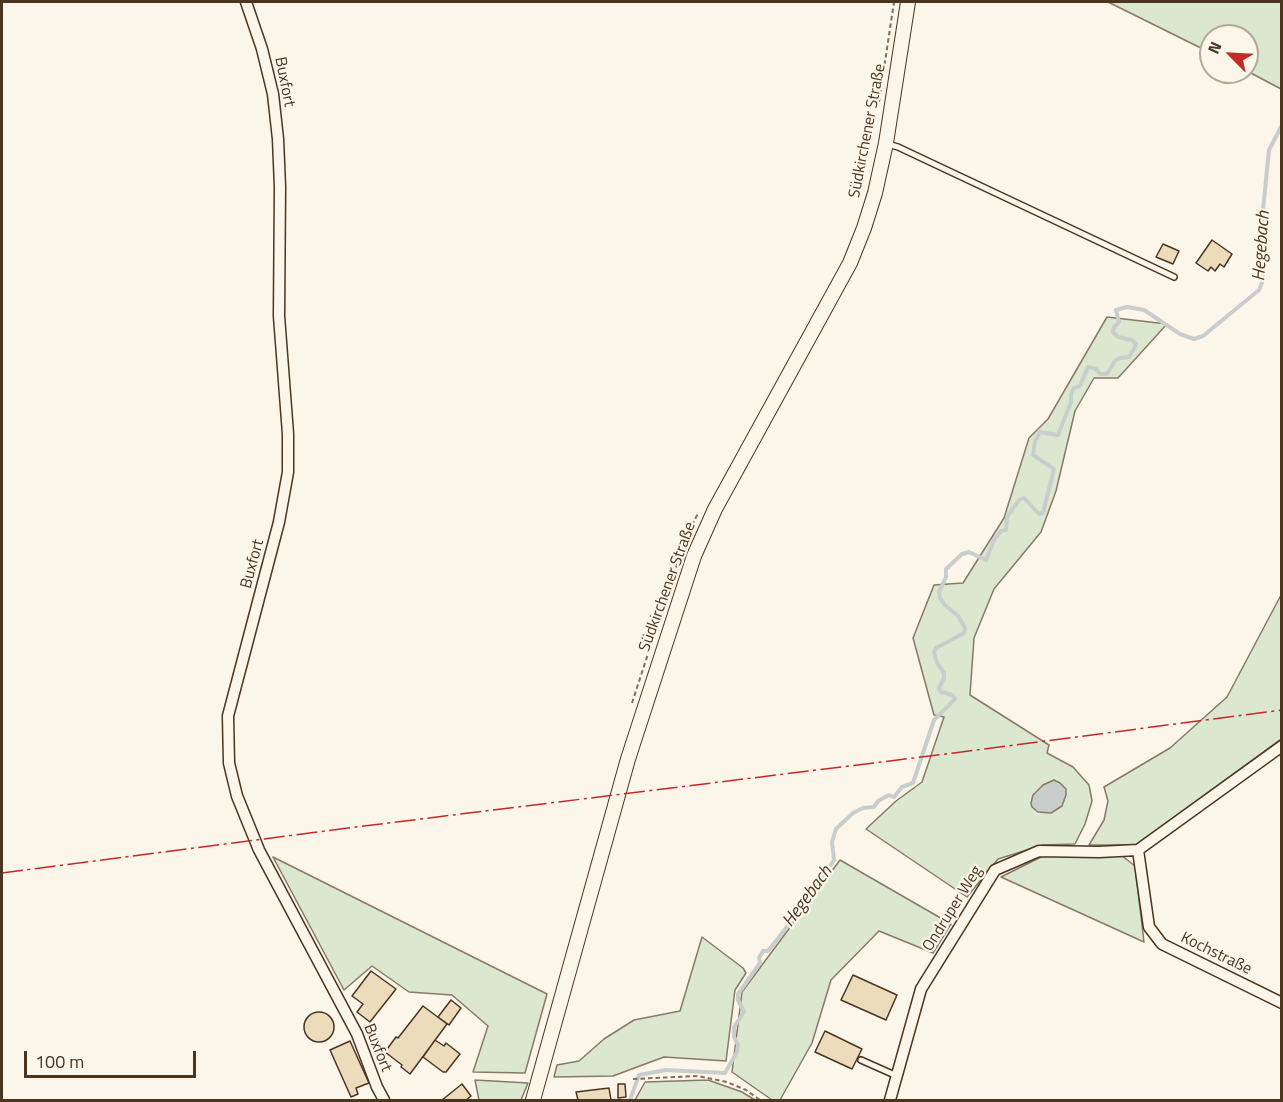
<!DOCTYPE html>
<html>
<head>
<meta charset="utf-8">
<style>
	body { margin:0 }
	#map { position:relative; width:1283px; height:1102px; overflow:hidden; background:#fbf6e9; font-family:"Titillium Web",sans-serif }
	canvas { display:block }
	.frame { position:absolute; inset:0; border:3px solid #4a3520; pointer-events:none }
	.north { position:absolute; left:1199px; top:24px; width:60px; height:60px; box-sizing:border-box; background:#fbf6e9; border:2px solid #b4a999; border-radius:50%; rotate:294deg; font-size:16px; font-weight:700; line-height:24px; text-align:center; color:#4a3520 }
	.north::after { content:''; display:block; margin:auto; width:21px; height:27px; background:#c62828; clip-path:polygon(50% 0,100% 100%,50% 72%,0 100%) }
	.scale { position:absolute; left:24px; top:1051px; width:172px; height:27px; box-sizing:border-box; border:3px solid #4a3520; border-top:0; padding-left:8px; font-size:18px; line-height:21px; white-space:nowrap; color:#4a3520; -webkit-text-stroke:4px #fbf6e9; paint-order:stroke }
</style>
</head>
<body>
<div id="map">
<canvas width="1283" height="1102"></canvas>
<div class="frame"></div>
<div class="north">N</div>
<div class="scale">100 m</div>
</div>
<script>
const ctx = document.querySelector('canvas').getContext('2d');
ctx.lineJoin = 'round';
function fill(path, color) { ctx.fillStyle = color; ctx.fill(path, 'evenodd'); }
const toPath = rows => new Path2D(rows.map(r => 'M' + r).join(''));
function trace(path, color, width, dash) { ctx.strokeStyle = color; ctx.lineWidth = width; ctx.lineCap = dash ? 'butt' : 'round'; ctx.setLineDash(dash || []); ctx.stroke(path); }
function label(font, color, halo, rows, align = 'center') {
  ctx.font = font + ' "Titillium Web",sans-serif'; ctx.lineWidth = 4.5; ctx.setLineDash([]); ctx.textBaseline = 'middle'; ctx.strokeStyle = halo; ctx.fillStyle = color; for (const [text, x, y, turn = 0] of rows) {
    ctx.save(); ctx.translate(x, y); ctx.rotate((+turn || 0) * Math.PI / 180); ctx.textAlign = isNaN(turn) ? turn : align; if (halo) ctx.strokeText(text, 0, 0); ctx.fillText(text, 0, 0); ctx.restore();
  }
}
const green = toPath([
	[1108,2,1281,2,1281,89,1247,71,1247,36,1211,36,1211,53,1108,2],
	[1107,317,1167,324,1118,378,1094,378,1075,411,1056,491,1041,532,994,589,974,638,970,695,1049,745,1047,753,1073,767,1089,785,1092,801,1085,824,1075,844,1043,845,998,859,967,897,866,829,896,801,922,782,944,717,934,715,913,638,934,585,963,583,1004,518,1029,438,1048,419,1107,317],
	[1281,595,1281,739,1136,845,1089,845,1104,820,1108,801,1104,787,1170,748,1227,697,1281,595],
	[1121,855,1135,866,1144,942,1001,877,1043,856,1121,855],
	[273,857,547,994,525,1073,473,1072,488,1026,452,995,409,992,372,966,344,990,273,857],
	[840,860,951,924,933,953,879,931,831,980,812,1043,780,1100,772,1100,732,1072,742,992,840,860],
	[702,937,743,968,746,973,735,990,726,1061,664,1057,613,1076,554,1077,557,1065,579,1061,604,1039,634,1020,680,1011,702,937],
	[475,1080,528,1083,521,1100,479,1100,475,1080],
	[708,1080,742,1092,755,1100,635,1100,645,1082,708,1080]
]);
const water = toPath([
	[1054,780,1060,783,1066,789,1066,795,1062,806,1051,813,1038,812,1032,807,1031,803,1033,795,1043,785,1054,780]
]);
const stream = toPath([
	[630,1100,639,1075,666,1070,725,1073,737,1052,738,1045,734,1037,734,1027,744,1012,738,1000,738,994,760,963,759,958,763,951,768,951,798,913,834,860,832,842,836,829,853,813,863,808,874,807,878,801,889,795,894,797,902,787,913,783,934,720,955,699,952,695,941,692,939,688,944,678,944,673,937,663,934,652,936,648,964,633,965,628,958,616,945,605,940,598,939,592,946,577,946,569,962,554,969,552,986,560,994,540,1001,531,1006,530,1007,517,1019,500,1024,498,1039,514,1043,513,1054,469,1033,455,1035,441,1040,432,1058,435,1071,402,1071,394,1074,388,1080,386,1088,367,1096,369,1100,374,1107,374,1115,361,1119,358,1129,357,1134,349,1136,344,1132,340,1118,337,1113,332,1114,327,1119,322,1116,310,1127,307,1144,310,1180,334,1194,339,1203,336,1259,290,1263,280,1261,230,1269,150,1282,125]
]);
const building = toPath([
	[1212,240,1232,254,1224,267,1220,264,1215,271,1211,267,1208,271,1196,263,1212,240],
	[1163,244,1179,251,1173,264,1156,257,1163,244],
	[371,971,396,989,370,1022,357,1012,363,1004,352,996,371,971],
	[853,975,897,995,886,1020,841,1000,853,975],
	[451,1000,461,1008,449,1025,438,1017,451,1000],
	[423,1006,447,1024,410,1074,401,1067,402,1065,385,1052,396,1037,398,1038,423,1006],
	'304 1027a15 15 0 1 1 30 0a15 15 0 1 1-30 0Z',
	[825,1031,862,1049,852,1069,815,1052,825,1031],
	[435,1040,444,1046,446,1043,460,1054,446,1072,443,1072,423,1057,435,1040],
	[350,1041,369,1083,356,1088,358,1094,351,1097,330,1050,350,1041],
	[462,1084,471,1096,466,1100,442,1100,462,1084],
	[618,1084,625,1084,626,1097,618,1098,618,1084],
	[609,1088,611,1100,578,1100,576,1092,609,1088]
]);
const path = toPath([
	[879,102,894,2],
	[632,703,684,543,698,513],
	[633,1079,698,1076,727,1082,746,1090,760,1100]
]);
const service = toPath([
	[887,144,898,147,1174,277],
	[861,1060,897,1076]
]);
const minor = toPath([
	[246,2,262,49,273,94,278,139,280,187,279,316,288,434,288,472,279,522,228,716,229,763,237,796,259,850,357,1034,377,1087,384,1100],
	[1138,850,1149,927,1162,944,1282,1003],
	[890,1100,921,989,995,870,1039,851,1099,852,1138,850,1282,746]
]);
const tertiary = toPath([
	[533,1100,628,759,694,556,715,509,850,263,864,228,875,193,886,143,908,2]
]);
const power = toPath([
	[2,873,348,828,954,753,1282,710]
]);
const streetNames = [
	["Buxfort",284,82,79],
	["Südkirchener Straße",868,131,-79],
	["Buxfort",253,564,-75],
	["Südkirchener Straße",668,587,-70],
	["Ondruper Weg",953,909,-58],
	["Kochstraße",1216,954,26],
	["Buxfort",377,1048,68]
];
const waterNames = [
	["Hegebach",1262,246,-86],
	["Hegebach",808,897,-54]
];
fill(green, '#dce7d0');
trace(green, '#887966', 1.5);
fill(water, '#c9cecd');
trace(water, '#887966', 1.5);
trace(stream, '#c9cecd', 4);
fill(building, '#ecdcbc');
trace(building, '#4a3520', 1.5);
trace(service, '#4a3520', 8);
trace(minor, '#4a3520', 13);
trace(tertiary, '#4a3520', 16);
trace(path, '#7f6f5c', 2, [4.5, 3]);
trace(service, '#fbf6e9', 5);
trace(minor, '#fbf6e9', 10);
trace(tertiary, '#fbf6e9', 14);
trace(power, '#c62828', 1.5, [21, 4.5, 3, 4.5]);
label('16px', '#4a3520', '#fbf6e9', streetNames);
label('italic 18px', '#4a3520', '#fbf6e9', waterNames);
</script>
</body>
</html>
